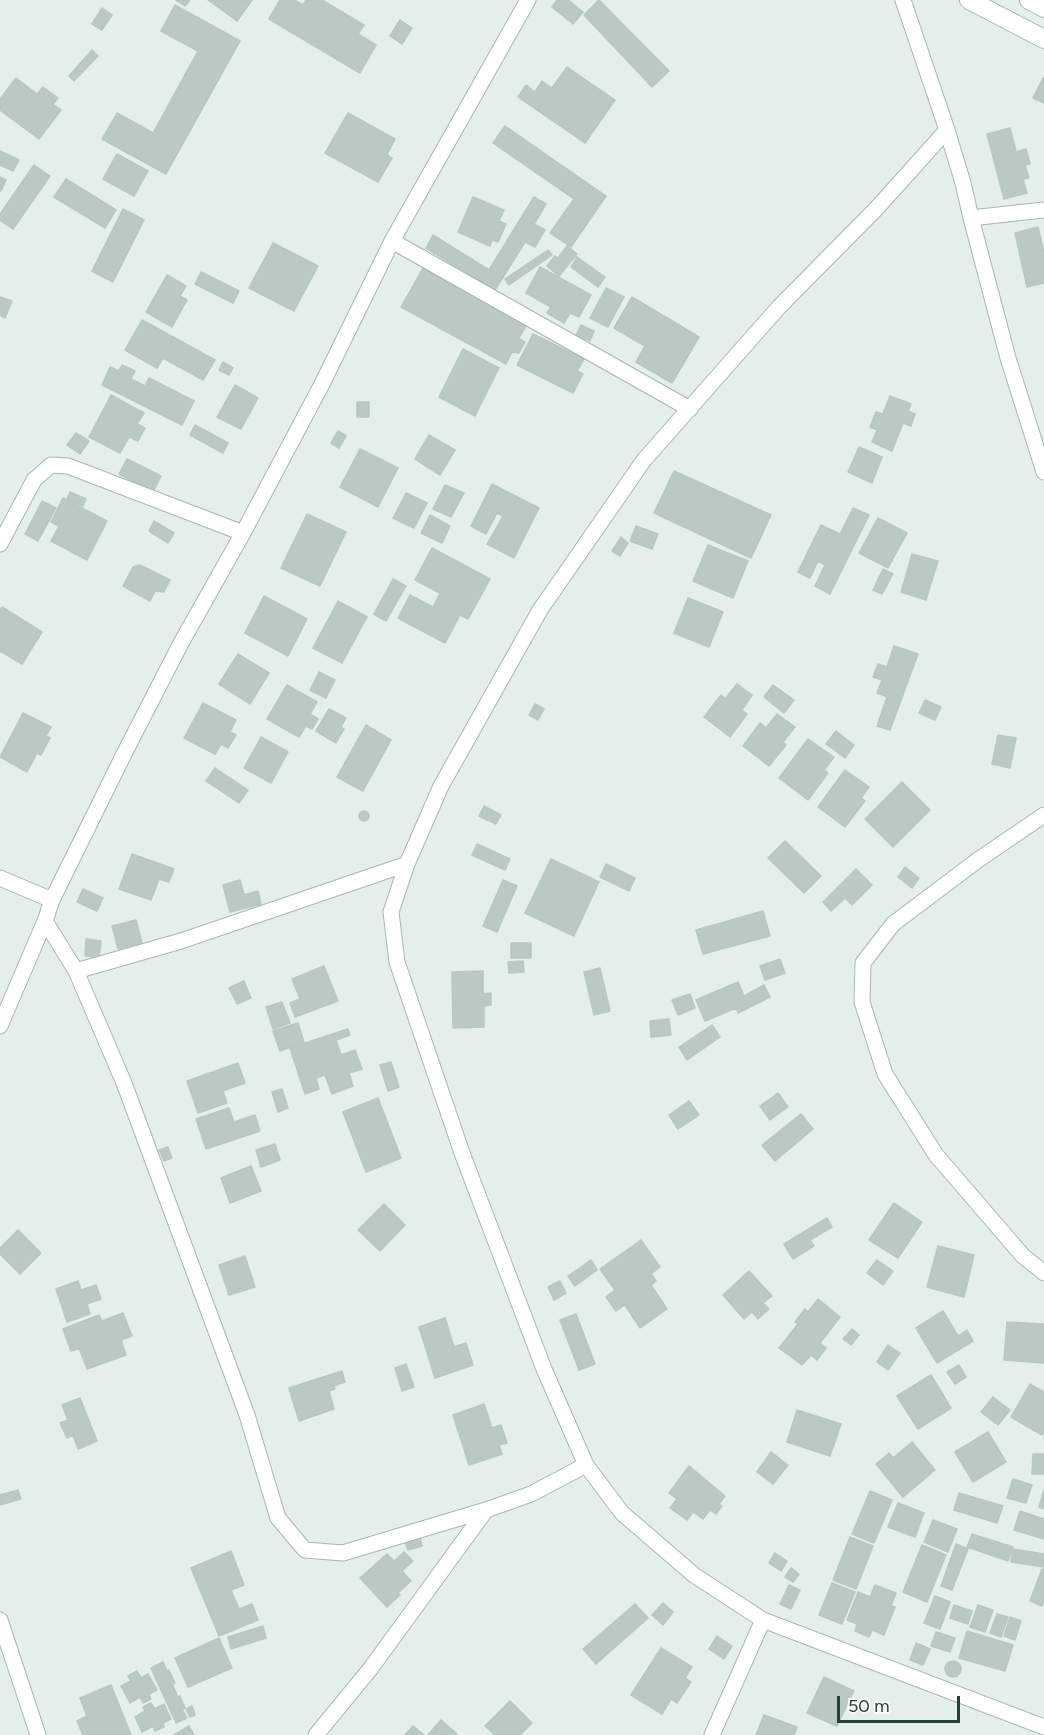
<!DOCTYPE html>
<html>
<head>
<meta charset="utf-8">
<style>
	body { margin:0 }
	#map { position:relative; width:1044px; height:1735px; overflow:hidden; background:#e5efe9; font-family:Figtree,sans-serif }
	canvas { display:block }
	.scale { position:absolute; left:837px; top:1696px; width:123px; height:27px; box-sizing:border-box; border:3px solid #244136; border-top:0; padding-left:8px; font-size:18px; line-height:21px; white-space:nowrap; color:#244136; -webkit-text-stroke:4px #f6fbf8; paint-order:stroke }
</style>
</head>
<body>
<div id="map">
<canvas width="1044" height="1735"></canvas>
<div class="scale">50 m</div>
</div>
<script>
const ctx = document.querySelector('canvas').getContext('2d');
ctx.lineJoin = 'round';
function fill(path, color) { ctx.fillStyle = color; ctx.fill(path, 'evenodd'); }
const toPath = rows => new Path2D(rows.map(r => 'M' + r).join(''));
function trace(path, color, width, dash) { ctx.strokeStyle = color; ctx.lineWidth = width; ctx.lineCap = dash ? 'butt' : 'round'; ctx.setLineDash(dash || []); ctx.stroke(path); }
const building = toPath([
	[176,0,190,0,185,6,176,0],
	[208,0,252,0,237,21,208,0],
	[280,0,294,0,303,5,306,0,322,0,364,25,358,34,376,45,360,73,269,19,280,0],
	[557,0,568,0,583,12,573,24,552,7,557,0],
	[599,0,669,71,652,87,584,15,599,0],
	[175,5,240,41,166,174,102,139,117,113,153,133,198,51,161,31,175,5],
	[102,8,112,15,102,30,92,24,102,8],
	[400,20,412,28,402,44,390,36,400,20],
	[92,50,98,56,74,81,69,76,92,50],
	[567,67,615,100,585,143,518,97,526,85,535,92,542,81,552,88,567,67],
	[16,78,37,94,43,87,58,98,53,104,61,110,39,139,0,110,0,99,16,78],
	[1043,78,1044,79,1044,103,1033,98,1043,78],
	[348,113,395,139,387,155,392,158,378,182,325,153,348,113],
	[505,126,606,196,571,247,550,233,574,199,493,143,505,126],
	[1010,128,1016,152,1026,149,1030,164,1025,165,1029,178,1023,179,1027,193,1004,199,987,134,1010,128],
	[0,151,19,160,13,171,0,165,0,151],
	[117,154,148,171,134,196,103,179,117,154],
	[34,165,50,176,13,229,0,220,0,214,34,165],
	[0,177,6,180,1,191,0,191,0,177],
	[66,179,116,210,105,228,54,197,66,179],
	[473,197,504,210,499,221,506,224,498,242,492,240,490,246,458,232,473,197],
	[534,197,546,204,534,224,545,230,535,247,525,242,495,290,426,248,433,235,489,270,534,197],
	[123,209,144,220,113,282,92,271,123,209],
	[1038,227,1044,253,1044,283,1027,287,1015,233,1038,227],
	[273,243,318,266,294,311,249,288,273,243],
	[567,246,577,254,559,276,547,266,555,256,558,258,567,246],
	[548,250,552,255,509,285,505,279,548,250],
	[577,257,605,277,598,287,571,267,577,257],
	[540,267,591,295,579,317,570,313,564,323,547,313,551,307,526,293,540,267],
	[423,268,527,324,519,338,525,342,519,353,512,352,506,364,401,307,423,268],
	[201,272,239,291,233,303,195,284,201,272],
	[167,275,186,286,180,296,187,300,172,327,146,312,167,275],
	[606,288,624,297,608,327,590,318,606,288],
	[0,297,12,301,5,318,0,315,0,297],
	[632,297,699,337,672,383,636,362,645,346,614,328,632,297],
	[142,320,215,360,203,380,163,358,157,368,125,350,142,320],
	[581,325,594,331,590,341,576,335,581,325],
	[533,334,584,359,577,371,583,374,573,393,517,365,533,334],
	[463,349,499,368,475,416,439,397,463,349],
	[223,362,233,368,229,375,219,370,223,362],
	[122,365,135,371,131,379,145,386,149,378,194,401,182,425,102,385,110,367,119,371,122,365],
	[235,385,258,398,241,429,217,417,235,385],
	[111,395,144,413,137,424,145,428,138,441,129,437,120,453,89,437,111,395],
	[890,396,911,404,908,411,915,414,911,426,903,423,892,451,872,442,877,430,870,427,876,412,883,414,890,396],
	[357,402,369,402,369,417,357,417,357,402],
	[195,425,228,443,223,453,190,435,195,425],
	[338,431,346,436,339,448,331,443,338,431],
	[76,433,89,441,80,454,67,445,76,433],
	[429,435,455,450,440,475,415,459,429,435],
	[859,447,882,457,872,483,848,472,859,447],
	[360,449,398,468,378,507,340,487,360,449],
	[127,459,161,476,153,492,119,474,127,459],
	[674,471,771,515,751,558,654,513,674,471],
	[492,484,539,508,514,558,487,544,503,516,497,513,486,534,471,526,492,484],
	[445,485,464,493,451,517,433,509,445,485],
	[70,492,86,499,83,506,67,499,70,492],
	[406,493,427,503,414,528,393,518,406,493],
	[63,498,107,521,87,560,51,541,59,526,51,522,63,498],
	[42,501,56,508,38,541,25,534,42,501],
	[853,508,869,515,830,594,815,586,825,565,818,561,810,578,798,572,821,525,840,534,853,508],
	[307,514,346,532,320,586,281,568,307,514],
	[430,515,450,526,442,543,421,533,430,515],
	[878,518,907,533,888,568,859,553,878,518],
	[154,521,174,533,168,543,149,531,154,521],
	[636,526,658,534,652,549,630,541,636,526],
	[621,537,628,543,620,556,612,551,621,537],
	[708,545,748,561,733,598,693,581,708,545],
	[432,548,490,579,468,619,460,615,445,643,398,618,410,595,433,607,440,593,415,580,432,548],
	[912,554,938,561,926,600,901,592,912,554],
	[140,565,170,580,164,592,155,591,150,601,123,586,133,567,140,565],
	[883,569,893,574,882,594,873,590,883,569],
	[393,579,406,586,386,621,374,614,393,579],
	[264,596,307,619,288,656,245,633,264,596],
	[688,598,723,612,709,647,674,633,688,598],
	[338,601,367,617,342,663,313,648,338,601],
	[2,607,42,632,22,664,0,651,0,609,2,607],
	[894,646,918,654,890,730,877,726,887,697,877,693,882,680,873,677,878,664,887,667,894,646],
	[238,654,269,673,250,704,219,684,238,654],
	[319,672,335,680,326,698,310,690,319,672],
	[737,684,752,695,742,710,747,714,730,737,704,717,721,695,725,699,737,684],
	[287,685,317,702,310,714,318,719,312,729,306,726,299,737,267,719,287,685],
	[773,685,794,700,784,713,764,697,773,685],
	[925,700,941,707,935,720,919,713,925,700],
	[203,703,236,720,230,732,236,735,228,748,221,744,215,754,184,738,203,703],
	[535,704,544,709,538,720,529,715,535,704],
	[329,709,346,718,341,727,344,729,336,743,316,731,329,709],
	[23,713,51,727,46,736,50,738,41,755,37,753,27,772,0,757,23,713],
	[777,714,795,727,783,742,786,745,769,766,743,746,760,723,766,728,777,714],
	[366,725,391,740,363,791,337,777,366,725],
	[836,731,854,745,845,758,826,744,836,731],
	[998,735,1016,738,1010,768,992,764,998,735],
	[261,737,288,752,271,783,244,768,261,737],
	[808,739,834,757,824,770,828,773,808,800,779,778,808,739],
	[215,768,248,790,239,803,206,781,215,768],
	[845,770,869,787,861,798,865,801,845,827,818,807,845,770],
	[902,782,930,810,893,847,865,819,902,782],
	[484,806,501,815,496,824,479,816,484,806],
	'359 816a5 5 0 1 1 10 0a5 5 0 1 1-10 0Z',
	[785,841,821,876,804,893,768,858,785,841],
	[477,844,510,859,505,870,472,855,477,844],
	[132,854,174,869,169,882,159,879,151,900,119,889,132,854],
	[551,859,599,882,574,936,525,913,551,859],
	[606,864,635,878,629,891,600,877,606,864],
	[905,867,919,878,912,888,898,877,905,867],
	[856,869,872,885,852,905,845,898,831,911,823,902,856,869],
	[240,880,244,895,258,891,261,904,230,912,223,885,240,880],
	[503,880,517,886,497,932,483,926,503,880],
	[83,889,103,898,97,911,77,902,83,889],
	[763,911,770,936,703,954,696,930,763,911],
	[136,920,142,943,118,949,112,926,136,920],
	[86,939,101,941,99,957,85,956,86,939],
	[511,943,531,943,531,958,511,958,511,943],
	[780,959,785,973,765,980,760,966,780,959],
	[523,961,524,972,509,973,508,962,523,961],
	[324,966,338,1001,295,1017,290,1003,300,999,292,979,324,966],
	[600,968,610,1011,594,1015,584,972,600,968],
	[483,971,483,994,491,993,491,1005,484,1006,484,1027,453,1028,452,972,483,971],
	[244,981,251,998,237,1004,229,988,244,981],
	[738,982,744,996,764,985,770,997,738,1013,736,1008,705,1021,696,1000,738,982],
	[690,994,695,1008,678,1015,672,1000,690,994],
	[282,1002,290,1023,273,1029,266,1007,282,1002],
	[669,1019,671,1035,651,1037,650,1021,669,1019],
	[298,1023,304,1042,280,1051,273,1031,298,1023],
	[712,1025,720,1037,687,1060,679,1047,712,1025],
	[348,1029,350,1035,336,1040,341,1055,355,1050,362,1069,349,1073,353,1086,332,1094,325,1075,316,1078,319,1089,305,1094,290,1048,348,1029],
	[391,1062,399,1087,388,1091,380,1065,391,1062],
	[238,1063,245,1083,223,1091,227,1103,198,1113,187,1081,238,1063],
	[282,1089,288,1108,278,1112,272,1092,282,1089],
	[778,1093,788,1107,770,1120,760,1106,778,1093],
	[378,1098,401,1158,366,1172,343,1112,378,1098],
	[689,1101,699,1115,678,1129,669,1115,689,1101],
	[229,1108,234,1122,255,1115,260,1131,206,1149,196,1119,229,1108],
	[801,1114,813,1129,775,1161,762,1145,801,1114],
	[275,1144,280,1160,261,1167,256,1150,275,1144],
	[168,1147,172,1158,164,1161,159,1150,168,1147],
	[251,1166,261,1191,230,1203,221,1178,251,1166],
	[894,1203,922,1222,898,1258,869,1240,894,1203],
	[384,1204,405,1225,380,1251,358,1230,384,1204],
	[827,1218,832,1227,810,1240,814,1246,793,1259,784,1244,827,1218],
	[18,1230,41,1253,20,1274,0,1254,0,1248,18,1230],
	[641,1240,660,1267,651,1274,656,1281,651,1285,667,1309,640,1328,625,1305,616,1311,606,1297,615,1290,600,1269,641,1240],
	[938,1246,974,1255,964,1297,927,1287,938,1246],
	[245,1256,255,1287,229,1295,219,1265,245,1256],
	[591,1260,597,1270,575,1286,568,1276,591,1260],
	[877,1260,893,1271,883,1285,867,1273,877,1260],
	[749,1271,772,1296,763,1303,769,1309,758,1319,752,1312,744,1319,723,1295,749,1271],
	[78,1281,81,1290,96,1285,101,1299,87,1304,90,1314,67,1322,56,1289,78,1281],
	[560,1281,566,1293,554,1300,548,1287,560,1281],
	[818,1299,840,1317,820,1343,826,1348,817,1360,811,1355,802,1365,779,1348,798,1324,795,1322,805,1309,808,1312,818,1299],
	[943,1311,958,1336,967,1330,973,1341,937,1363,916,1328,943,1311],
	[123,1313,132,1336,121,1340,126,1355,87,1369,79,1348,71,1351,63,1329,99,1315,102,1321,123,1313],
	[576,1314,595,1364,579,1370,560,1320,576,1314],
	[445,1318,454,1347,466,1343,473,1365,435,1378,419,1327,445,1318],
	[1007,1322,1044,1324,1044,1363,1004,1360,1007,1322],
	[852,1329,859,1335,851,1345,843,1339,852,1329],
	[888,1345,900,1353,888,1370,877,1362,888,1345],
	[406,1364,414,1387,402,1391,395,1368,406,1364],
	[959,1365,966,1377,955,1384,947,1372,959,1365],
	[342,1371,345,1382,334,1386,335,1389,329,1391,334,1409,299,1421,289,1388,342,1371],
	[931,1375,951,1408,918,1429,897,1396,931,1375],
	[1030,1384,1044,1392,1044,1432,1042,1435,1011,1417,1030,1384],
	[993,1397,1010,1410,998,1425,981,1412,993,1397],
	[80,1398,97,1441,78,1449,73,1435,67,1438,60,1423,68,1420,62,1405,80,1398],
	[484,1404,492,1428,501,1425,507,1443,499,1445,502,1454,469,1465,453,1415,484,1404],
	[797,1410,841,1424,830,1456,787,1442,797,1410],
	[988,1432,1006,1462,973,1482,955,1452,988,1432],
	[912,1442,935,1470,903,1497,876,1464,889,1453,893,1458,912,1442],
	[771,1452,788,1465,773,1484,757,1472,771,1452],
	[1033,1454,1044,1454,1044,1474,1032,1474,1033,1454],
	[689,1466,725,1496,719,1504,722,1506,716,1514,710,1510,703,1519,693,1512,687,1520,670,1508,677,1499,669,1493,689,1466],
	[1013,1479,1032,1485,1026,1503,1007,1498,1013,1479],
	[18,1490,21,1499,0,1505,0,1495,18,1490],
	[1044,1490,1044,1509,1039,1507,1044,1490],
	[870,1491,892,1500,874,1543,852,1534,870,1491],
	[959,1493,1003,1506,997,1523,954,1510,959,1493],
	[898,1503,924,1513,915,1537,888,1527,898,1503],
	[1020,1511,1044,1519,1044,1539,1014,1530,1020,1511],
	[933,1520,957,1529,948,1552,924,1542,933,1520],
	[972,1534,1013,1547,1008,1561,967,1547,972,1534],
	[850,1537,873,1546,856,1589,833,1580,850,1537],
	[420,1538,422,1546,408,1550,405,1542,420,1538],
	[956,1544,968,1549,952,1590,941,1586,956,1544],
	[922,1545,946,1555,927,1602,903,1592,922,1545],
	[1013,1549,1044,1554,1044,1567,1011,1562,1013,1549],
	[231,1551,244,1585,231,1590,239,1609,252,1604,258,1620,219,1636,191,1568,231,1551],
	[404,1552,413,1561,402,1571,411,1581,398,1593,400,1595,387,1607,360,1578,387,1554,394,1561,404,1552],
	[775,1553,787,1561,781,1571,769,1563,775,1553],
	[791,1568,799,1574,793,1582,785,1577,791,1568],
	[1042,1569,1044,1570,1044,1600,1042,1606,1030,1601,1042,1569],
	[832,1583,855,1592,842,1624,819,1615,832,1583],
	[789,1585,800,1590,791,1609,780,1604,789,1585],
	[875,1585,896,1593,891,1606,895,1607,884,1635,872,1630,869,1637,855,1631,857,1624,847,1620,858,1592,870,1597,875,1585],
	[935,1596,950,1602,940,1629,924,1623,935,1596],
	[663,1603,673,1612,663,1625,652,1615,663,1603],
	[635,1604,648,1618,596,1664,583,1649,635,1604],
	[954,1605,972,1611,968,1624,950,1618,954,1605],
	[978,1605,993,1610,985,1632,970,1627,978,1605],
	[997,1614,1008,1617,1001,1637,990,1633,997,1614],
	[1010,1617,1021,1621,1015,1640,1004,1636,1010,1617],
	[263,1626,266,1638,231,1649,228,1637,263,1626],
	[967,1631,1013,1645,1005,1671,959,1658,967,1631],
	[936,1632,955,1638,950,1652,931,1646,936,1632],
	[717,1636,732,1646,724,1659,709,1649,717,1636],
	[219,1638,232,1668,188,1687,175,1658,219,1638],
	[916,1643,930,1649,923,1665,910,1660,916,1643],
	[661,1648,692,1667,685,1678,691,1682,677,1703,671,1699,662,1714,631,1695,661,1648],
	'945 1669a8 8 0 1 1 16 0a8 8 0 1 1-16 0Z',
	[163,1662,167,1671,169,1670,175,1683,172,1684,178,1697,180,1696,185,1708,182,1709,187,1718,176,1723,151,1668,163,1662],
	[137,1671,141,1678,148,1674,157,1690,149,1694,151,1699,143,1703,140,1697,130,1703,121,1686,131,1681,128,1676,137,1671],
	[824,1677,854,1691,837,1726,807,1713,824,1677],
	[111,1685,131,1735,83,1735,77,1721,87,1716,80,1698,111,1685],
	[510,1701,532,1723,520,1735,495,1735,485,1726,510,1701],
	[151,1703,155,1709,164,1704,171,1719,163,1723,164,1727,155,1731,153,1726,142,1732,135,1717,145,1711,143,1707,151,1703],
	[192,1706,195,1715,190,1717,186,1709,192,1706],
	[764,1715,797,1727,794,1735,756,1735,764,1715],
	[441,1720,457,1734,456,1735,428,1735,441,1720],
	[189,1726,194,1735,174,1735,189,1726],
	[413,1726,424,1735,405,1735,413,1726]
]);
const minor = toPath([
	[903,0,947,130,963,183,971,218,1008,358,1044,472],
	[947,130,876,209,779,307,644,460,540,610,441,786,407,864,391,912,397,962,462,1153,544,1369,586,1465,622,1513,694,1575,763,1620,1044,1727],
	[971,218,1044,210],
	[392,241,690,409],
	[0,544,34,480,51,465,68,466,243,533],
	[1044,815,978,860,893,924,863,963,862,1002,885,1074,936,1155,1023,1256,1044,1273],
	[0,878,52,900],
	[45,921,76,971,124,1083,247,1415,278,1518,305,1550,343,1553,486,1510,531,1494,586,1465],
	[76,971,181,941,407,864],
	[0,1026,45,921,52,900,124,754,181,643,243,533,322,384,392,241,528,0],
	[0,1620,38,1735],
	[316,1735,371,1668,486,1510],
	[712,1735,763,1620]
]);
const tertiary = toPath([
	[969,0,1044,39],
	[1029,0,1044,8]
]);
fill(building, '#bacac2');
trace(building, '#b7c9bf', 1.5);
trace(minor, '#a7b7b0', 17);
trace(tertiary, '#a7b7b0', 20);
trace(minor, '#fff', 15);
trace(tertiary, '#fff', 18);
</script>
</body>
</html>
